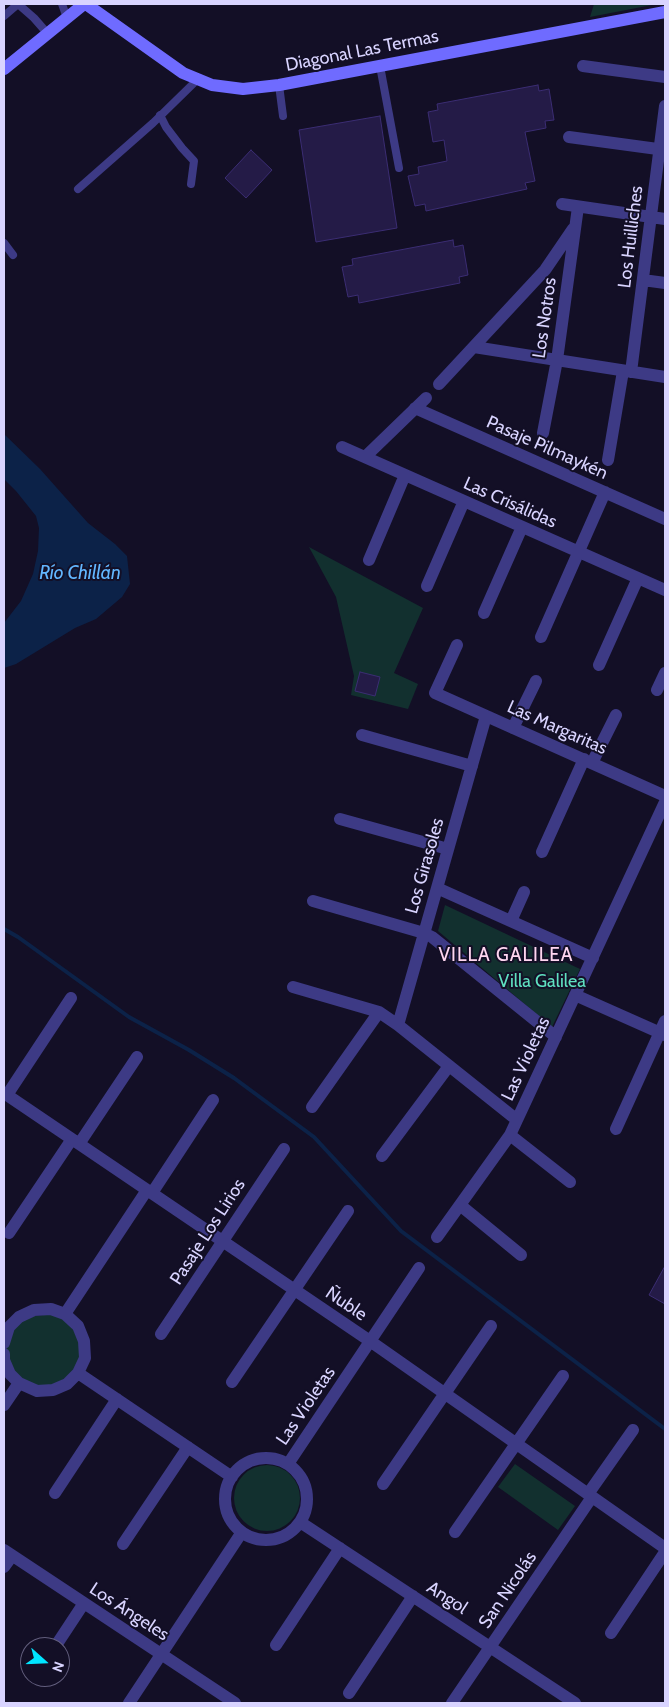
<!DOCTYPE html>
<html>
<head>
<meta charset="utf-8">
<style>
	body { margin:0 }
	#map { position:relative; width:669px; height:1707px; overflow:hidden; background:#130f26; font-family:Cabin,sans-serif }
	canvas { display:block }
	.frame { position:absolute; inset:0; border:5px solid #d9d4ff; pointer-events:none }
	.north { position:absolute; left:20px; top:1637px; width:50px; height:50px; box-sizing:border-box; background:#130f26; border:1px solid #625e7d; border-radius:50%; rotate:110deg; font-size:14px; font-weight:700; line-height:20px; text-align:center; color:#d9d4ff }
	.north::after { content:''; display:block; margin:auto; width:18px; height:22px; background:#00e5ff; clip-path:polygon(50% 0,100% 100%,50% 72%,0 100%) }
</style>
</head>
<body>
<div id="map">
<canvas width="669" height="1707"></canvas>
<div class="frame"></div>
<div class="north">N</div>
</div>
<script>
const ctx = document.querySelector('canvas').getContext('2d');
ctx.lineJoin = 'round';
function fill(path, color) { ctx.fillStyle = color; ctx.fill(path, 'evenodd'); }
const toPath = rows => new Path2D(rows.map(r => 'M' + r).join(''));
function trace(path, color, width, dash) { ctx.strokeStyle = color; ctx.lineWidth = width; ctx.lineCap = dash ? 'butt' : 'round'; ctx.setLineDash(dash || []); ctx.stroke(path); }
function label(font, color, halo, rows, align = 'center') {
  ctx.font = font + ' Cabin,sans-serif'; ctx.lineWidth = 4; ctx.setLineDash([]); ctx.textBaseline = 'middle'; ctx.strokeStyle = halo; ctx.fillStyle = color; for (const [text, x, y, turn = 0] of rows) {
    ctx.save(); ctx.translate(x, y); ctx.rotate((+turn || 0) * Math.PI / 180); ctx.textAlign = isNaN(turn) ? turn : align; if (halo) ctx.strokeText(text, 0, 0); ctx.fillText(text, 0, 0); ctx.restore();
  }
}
const green = toPath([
	[594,4,657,4,590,17],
	[309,547,423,608,394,673,418,684,408,709,351,695,354,676,336,597],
	[445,905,580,969,552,1027,438,931],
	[54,1314,66,1320,76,1332,80,1344,80,1360,74,1372,52,1387,30,1387,8,1367,6,1343,11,1330,24,1317],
	[515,1464,575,1506,558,1530,498,1487],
	'234 1498a33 33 0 1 1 66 0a33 33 0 1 1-66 0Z'
]);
const water = toPath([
	[4,434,40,469,88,523,115,544,127,556,130,584,122,597,96,619,75,628,16,664,4,668,4,623,21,601,33,574,38,551,39,528,36,516,16,491,4,479]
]);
const stream = toPath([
	[4,929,18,937,129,1017,189,1050,234,1078,314,1137,401,1231,665,1429]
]);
const building = toPath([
	[538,85,539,91,549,89,554,120,545,121,546,128,525,132,535,181,525,183,527,189,426,211,425,204,415,206,408,176,419,174,418,167,447,161,444,140,433,142,428,112,438,110,437,104,538,85],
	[380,116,397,228,316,242,299,130,380,116],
	[251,150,272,170,246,198,225,178,251,150],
	[453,240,454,247,463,245,468,275,459,277,460,283,359,303,358,295,348,297,342,267,353,265,352,259,453,240],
	[360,672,380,677,375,696,355,691,360,672],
	[665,1266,665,1304,649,1295,665,1266]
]);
const service = toPath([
	[18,4,34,18,48,34],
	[62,4,67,18],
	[4,16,18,4],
	[380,66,399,168],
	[279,85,283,116],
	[160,115,166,127,182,148,194,161,191,184],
	[78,189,153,123,197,80],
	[4,243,13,255]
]);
const minor = toPath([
	[583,66,665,77],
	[569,137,665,150],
	[562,204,665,219],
	[643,280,665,283],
	[474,347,665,377],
	[631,372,665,106],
	[439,384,545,270,573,229],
	[415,408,665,519],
	[543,433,557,360,578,207],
	[342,447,665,590],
	[365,457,426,398],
	[608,460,623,371],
	[369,560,405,475],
	[427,586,464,501],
	[484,613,522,527],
	[541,637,605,492],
	[457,645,435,693,665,796],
	[599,665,638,578],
	[657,690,665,673],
	[513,728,536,681],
	[362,735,472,766],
	[592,763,616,715],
	[340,819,448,849],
	[542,852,584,759],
	[437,888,593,958],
	[313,901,424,933,432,937,556,1037],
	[511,921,524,892],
	[293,987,379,1012,398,1025,517,1120],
	[575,995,665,1035],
	[398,1025,486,716],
	[4,1093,370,1341,665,1548],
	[7,1095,71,998],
	[312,1107,379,1012],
	[616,1129,665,1021],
	[510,1135,570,1182],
	[79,1144,137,1057],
	[382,1156,449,1066],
	[152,1193,213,1100],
	[460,1205,521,1255],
	[9,1233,72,1139],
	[437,1237,510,1135,665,802],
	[65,1314,147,1190],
	[161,1334,284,1149],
	[4,1343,9,1327,19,1317,34,1310,51,1309,65,1314,78,1326,84,1341,85,1358,78,1373,67,1384,53,1390,37,1391,19,1383,10,1374,4,1360,4,1354],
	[78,1373,232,1477],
	[232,1382,348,1211],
	[4,1405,19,1383],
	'225 1499a41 41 0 1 1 82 0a41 41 0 1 1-82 0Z',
	[288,1464,419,1268],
	[383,1484,491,1326],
	[55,1493,117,1399],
	[588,1494,633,1430],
	[300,1522,575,1703],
	[455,1532,563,1376],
	[123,1544,188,1447],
	[4,1550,235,1703],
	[4,1567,12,1556],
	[611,1633,665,1552],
	[276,1645,340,1548],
	[55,1647,84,1603],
	[349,1693,413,1596],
	[129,1703,242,1532],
	[452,1703,592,1497]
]);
const secondary = toPath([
	[86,4,183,73,212,85,243,89,279,85,665,12],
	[4,69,84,4]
]);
const streetNames = [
	["Diagonal Las Termas",362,51,-11],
	["Los Huilliches",631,237,-83],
	["Los Notros",545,318,-82],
	["Pasaje Pilmaykén",547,448,24],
	["Las Crisálidas",510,503,24],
	["Las Margaritas",557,728,24],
	["Los Girasoles",425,866,-74],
	["Las Violetas",526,1059,-65],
	["Pasaje Los Lirios",208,1232,-57],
	["Ñuble",346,1304,34],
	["Las Violetas",306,1406,-56],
	["San Nicolás",508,1590,-56],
	["Angol",447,1598,33],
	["Los Ángeles",129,1612,33]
];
const parkNames = [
	["Villa Galilea",542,982]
];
const waterNames = [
	["Río Chillán",80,573]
];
const neighbourhoodNames = [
	["VILLA GALILEA",506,955]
];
fill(green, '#12302f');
fill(water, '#0c2248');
trace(stream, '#0c2248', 4);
fill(building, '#241b47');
trace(building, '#3b2d73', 1);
trace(service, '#3d3a85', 8);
trace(minor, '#3d3a85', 12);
trace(secondary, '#6f6bff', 12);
label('18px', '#d9d4ff', '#130f26', streetNames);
label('18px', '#5fe0c0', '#130f26', parkNames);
label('italic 19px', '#62b6ff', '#130f26', waterNames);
ctx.letterSpacing = '1px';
label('19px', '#ffd6f0', '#130f26', neighbourhoodNames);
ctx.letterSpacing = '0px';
</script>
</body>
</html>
